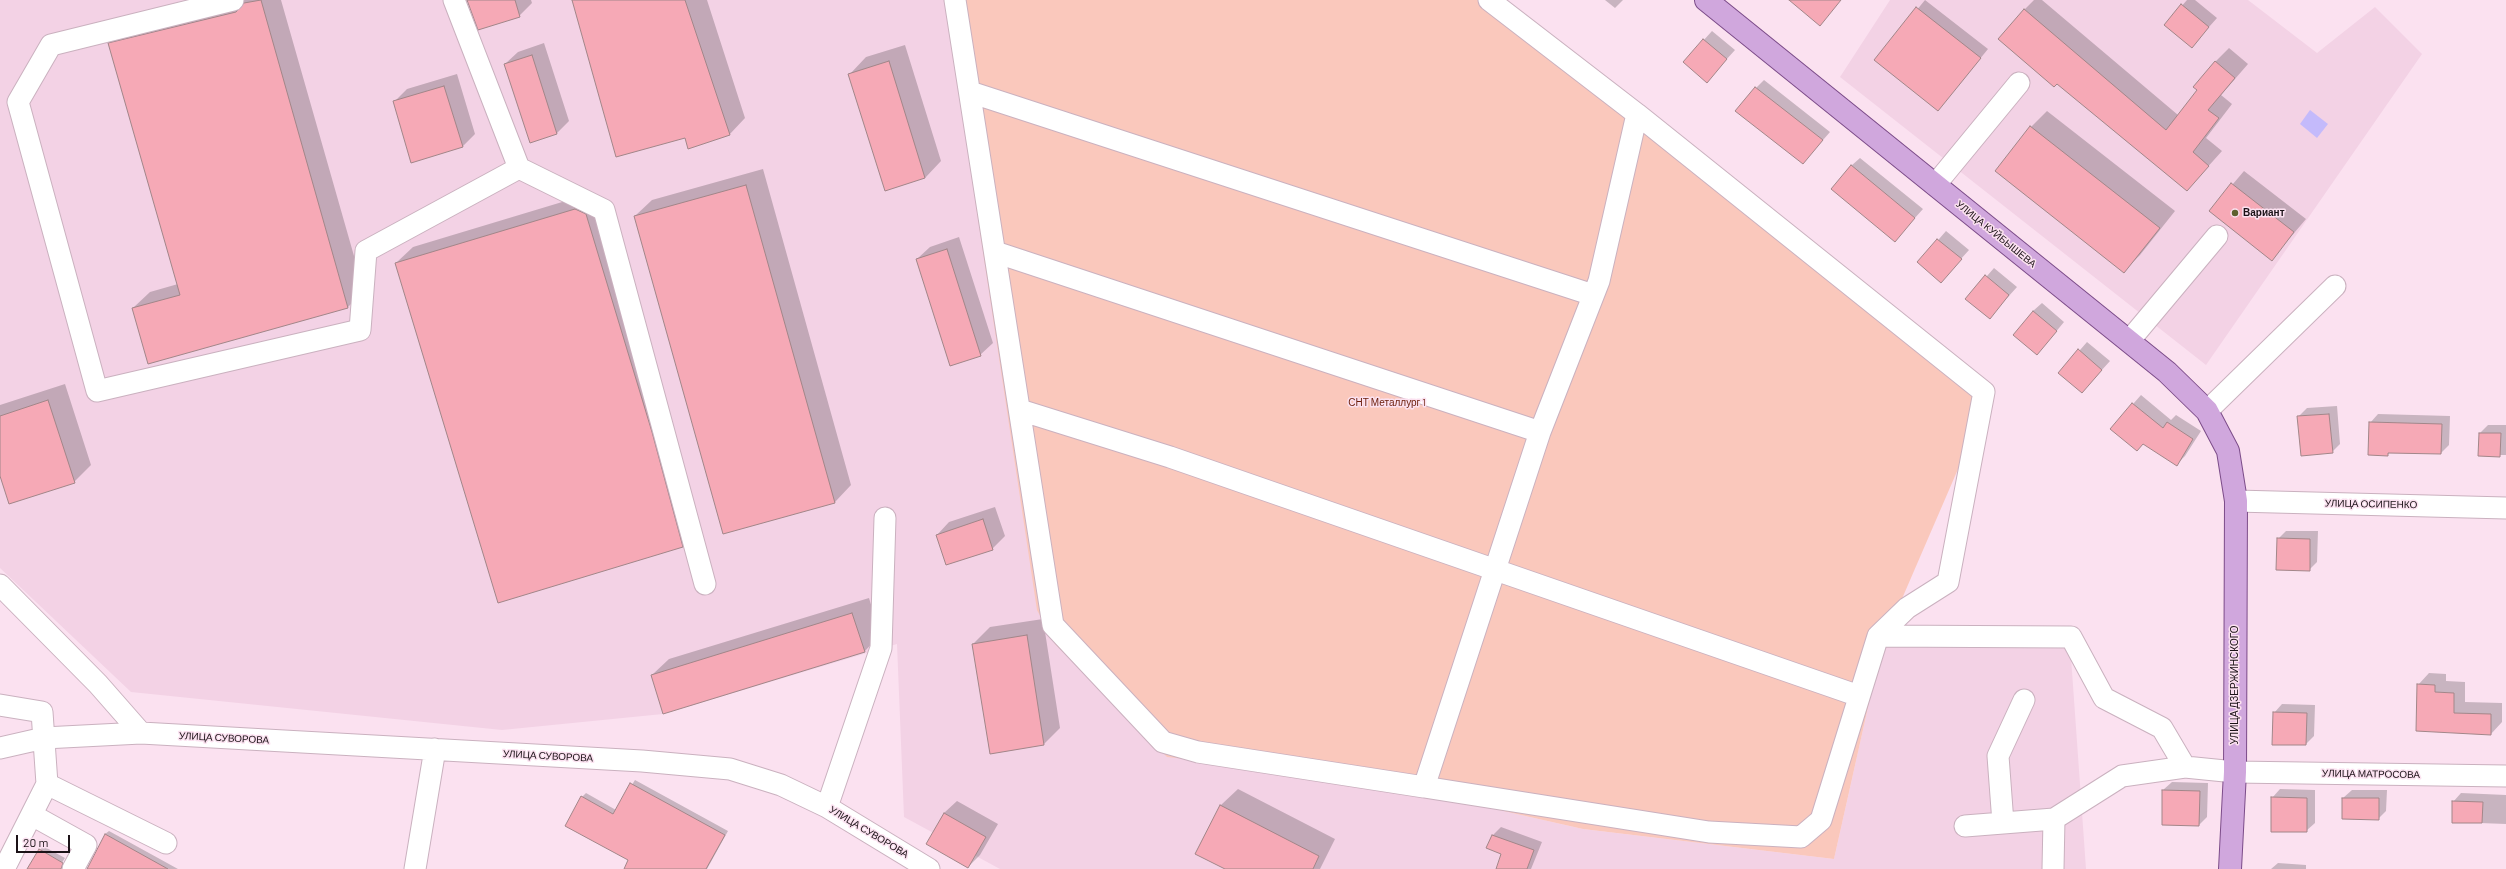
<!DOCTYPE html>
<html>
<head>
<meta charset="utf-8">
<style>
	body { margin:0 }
	#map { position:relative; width:2506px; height:869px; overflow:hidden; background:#fbe1f0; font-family:Barlow,sans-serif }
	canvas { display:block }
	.scale { position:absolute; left:16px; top:835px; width:54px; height:18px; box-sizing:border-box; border:2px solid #1b1217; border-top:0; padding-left:5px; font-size:12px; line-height:14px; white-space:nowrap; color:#1b1217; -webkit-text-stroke:3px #fbe1f0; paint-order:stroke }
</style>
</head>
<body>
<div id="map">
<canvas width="2506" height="869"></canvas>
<div class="scale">20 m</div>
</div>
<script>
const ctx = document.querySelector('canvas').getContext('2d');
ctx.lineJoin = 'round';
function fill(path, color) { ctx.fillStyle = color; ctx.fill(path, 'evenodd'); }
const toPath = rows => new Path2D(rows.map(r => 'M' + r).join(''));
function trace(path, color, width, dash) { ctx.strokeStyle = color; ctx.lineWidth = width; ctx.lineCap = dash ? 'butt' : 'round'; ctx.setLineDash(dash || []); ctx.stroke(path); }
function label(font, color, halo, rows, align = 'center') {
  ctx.font = font + ' Barlow,sans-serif'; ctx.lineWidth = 3; ctx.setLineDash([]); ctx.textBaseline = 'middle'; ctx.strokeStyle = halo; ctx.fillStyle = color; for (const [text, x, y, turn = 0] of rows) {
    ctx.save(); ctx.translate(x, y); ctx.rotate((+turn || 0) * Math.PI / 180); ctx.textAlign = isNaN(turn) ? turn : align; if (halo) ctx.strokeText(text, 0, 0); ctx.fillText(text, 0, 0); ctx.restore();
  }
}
const built = toPath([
	[0,0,945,0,1013,445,1353,777,1583,829,1834,859,1882,645,2070,643,2086,869,1000,869,904,817,897,644,663,714,502,730,131,692,0,568],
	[1890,0,2248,0,2317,53,2375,7,2422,54,2206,365,1840,77]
]);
const green = toPath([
	[945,0,1485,0,1987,402,1882,645,1834,859,1583,829,1353,777,1167,757,1055,644,1037,610]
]);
const water = toPath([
	[2310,110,2328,124,2317,138,2300,124]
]);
const shadow = toPath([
	[235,0,281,0,364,291,348,307,133,308,150,292,178,284,109,44,125,27],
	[468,0,531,0,532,3,519,16],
	[573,0,707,0,745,118,729,135,685,137],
	[1605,0,1623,0,1615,8],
	[1925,0,1988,49,1938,110,1876,60],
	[2034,0,2042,0,2178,115,2198,90,2215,62,2229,48,2248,64,2221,95,2232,104,2206,138,2222,151,2187,190,2024,10],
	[2187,0,2195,0,2217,18,2192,46,2166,24],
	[1712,31,1735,50,1707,81,1684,62],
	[544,43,569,121,557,133,530,142,505,64,518,52],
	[905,45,941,161,925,178,850,74,866,57],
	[457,74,475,134,462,147,394,102,407,89],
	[1764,80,1830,132,1803,163,1756,88],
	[2047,111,2175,211,2140,255,2124,271,2031,127],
	[1860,158,1923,209,1895,240,1851,166],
	[763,169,851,485,835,502,724,533,635,216,652,200],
	[2244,171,2306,219,2272,259,2210,211],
	[592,193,699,530,682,546,396,263,413,247],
	[1946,231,1969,250,1941,281,1919,262],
	[959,237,993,343,980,355,917,259,930,247],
	[1994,268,2017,287,1989,318,1967,299],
	[2042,303,2064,322,2045,345,2033,311],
	[2087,342,2110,361,2082,392,2060,373],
	[65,384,91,465,74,482,0,473,0,405],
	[2141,395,2171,420,2176,415,2201,431,2185,456,2177,464,2143,443,2111,429],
	[2337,406,2340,444,2332,452,2298,417,2307,408],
	[2378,414,2450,416,2449,445,2441,453,2390,452,2387,455,2370,423],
	[2488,425,2506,425,2506,455,2479,455,2480,433],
	[995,507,1005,536,992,549,937,535,949,522],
	[2286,531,2318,531,2317,562,2309,570,2278,539],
	[869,598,880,635,864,652,652,675,669,659],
	[1043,619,1060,728,1044,744,991,753,973,644,990,627],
	[2429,673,2446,674,2446,681,2465,682,2465,702,2502,703,2502,722,2491,734,2417,730,2418,685],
	[2282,704,2315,705,2314,736,2306,744,2274,713],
	[635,780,728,831,707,869,625,869,630,860,582,797,586,793,616,810],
	[2172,782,2208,783,2207,817,2199,825,2163,790],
	[1238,789,1335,839,1320,869,1227,869,1197,853,1221,805],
	[2280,789,2315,790,2315,823,2306,831,2272,798],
	[2352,790,2387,790,2386,811,2378,819,2343,818,2343,798],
	[2461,793,2506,795,2506,824,2453,822,2453,802],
	[957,801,998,824,980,855,968,867,927,844,944,813],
	[1501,827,1542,842,1531,869,1497,869,1503,854,1488,848,1493,835],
	[109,831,178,869,91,869,105,834],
	[43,846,65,858,58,869,28,869],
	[2278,863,2306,865,2306,869,2271,869]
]);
const building = toPath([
	[261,0,348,308,148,364,132,308,180,295,108,43,236,12,244,3,261,0],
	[467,0,515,0,520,17,478,30,467,0],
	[572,0,685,0,730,135,688,149,685,138,616,157,572,0],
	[1789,0,1841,0,1820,26,1789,0],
	[2181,4,2209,27,2192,48,2164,25,2181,4],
	[1916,7,1981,58,1938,111,1874,60,1916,7],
	[2024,9,2166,130,2197,90,2193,87,2215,61,2235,78,2208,110,2219,118,2193,152,2209,166,2187,191,2057,84,2054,87,1998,39,2024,9],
	[1703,39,1727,59,1707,83,1683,62,1703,39],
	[532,55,557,134,530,143,504,64,532,55],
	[889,61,925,178,885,191,848,74,889,61],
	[444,86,463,147,411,163,393,101,444,86],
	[1755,87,1823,140,1803,164,1735,111,1755,87],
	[2030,126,2160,228,2124,273,1995,171,2030,126],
	[1851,165,1915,218,1895,242,1831,189,1851,165],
	[2231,183,2294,232,2272,261,2209,211,2231,183],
	[746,185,835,503,723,534,634,216,746,185],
	[575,209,586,214,652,432,683,547,498,603,395,263,575,209],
	[1937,239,1962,259,1941,283,1917,262,1937,239],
	[947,249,981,356,950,366,916,259,947,249],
	[1985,275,2009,295,1990,319,1965,299,1985,275],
	[2033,311,2057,331,2037,355,2013,335,2033,311],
	[2078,349,2102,370,2082,393,2058,373,2078,349],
	[48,400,75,483,9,504,0,476,0,416,48,400],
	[2132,403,2163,428,2167,422,2193,439,2177,466,2143,444,2137,451,2110,429,2132,403],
	[2329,414,2333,453,2301,456,2297,416,2329,414],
	[2369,422,2442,424,2441,454,2388,453,2388,456,2368,455,2369,422],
	[2479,433,2501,433,2500,457,2478,456,2479,433],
	[983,519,993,550,946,565,936,535,983,519],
	[2277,538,2310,539,2310,571,2276,570,2277,538],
	[852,613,865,652,663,714,651,675,852,613],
	[1027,635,1044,745,990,754,972,644,1027,635],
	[2417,684,2435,685,2435,692,2454,693,2454,713,2491,714,2491,735,2416,731,2417,684],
	[2273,712,2307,713,2306,745,2272,745,2273,712],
	[630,783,725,835,706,869,624,869,628,860,565,826,581,796,613,814,630,783],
	[2162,790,2200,791,2199,826,2162,825,2162,790],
	[2271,797,2307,798,2307,832,2271,832,2271,797],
	[2342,798,2379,798,2379,820,2342,819,2342,798],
	[2452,801,2483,802,2482,823,2452,823,2452,801],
	[1220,805,1319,856,1313,869,1225,869,1195,854,1220,805],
	[944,813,986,837,968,868,926,844,944,813],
	[105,834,168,869,87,869,105,834],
	[1492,835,1534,850,1527,869,1496,869,1501,854,1486,848,1492,835],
	[39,849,63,863,61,869,27,869,39,849]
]);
const minor = toPath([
	[233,0,51,45,18,102,97,391,360,330,366,251,519,168],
	[454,0,519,168,604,210,705,584],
	[955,0,1053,625,1163,742,1198,752,1424,787],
	[1489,0,1637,114],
	[970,92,1593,295],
	[1935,185,2019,83],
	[995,252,1540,432],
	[2129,341,2217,236],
	[1020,410,1170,457,1859,696],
	[2207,411,2335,286],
	[2236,501,2506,508],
	[0,585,98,684,141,733],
	[1878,636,1907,608,1948,582,1984,392,1637,114,1599,281,1540,432,1424,787,1709,832,1801,837,1821,820,1878,636,2071,637,2104,698,2162,728,2185,767],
	[0,705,42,712,47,784,4,869],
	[0,748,44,738,141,733,642,761,730,769,781,785,827,807,929,869],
	[47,784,166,843],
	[827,807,881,648,885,518],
	[32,815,86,845,73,869],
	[2003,823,1998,756,2024,700],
	[1965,826,2054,819,2122,776,2185,767,2235,772,2506,776],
	[415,869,435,749],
	[2053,869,2054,819]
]);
const major = toPath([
	[1706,0,2167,372,2207,411,2228,451,2236,501,2235,772,2230,869]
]);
const markers = [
	[2235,213,4,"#5d602e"]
];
const poiNames = [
	["Вариант",2243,213]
];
const streetNames = [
	["УЛИЦА КУЙБЫШЕВА",1996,234,39],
	["УЛИЦА ОСИПЕНКО",2371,504,1],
	["УЛИЦА ДЗЕРЖИНСКОГО",2235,685,-90],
	["УЛИЦА СУВОРОВА",224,738,3],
	["УЛИЦА СУВОРОВА",548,756,3],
	["УЛИЦА МАТРОСОВА",2371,774,1],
	["УЛИЦА СУВОРОВА",869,832,31]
];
const parkNames = [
	["СНТ Металлург 1",1387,403]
];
fill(built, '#f3d2e5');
fill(green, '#fac8bc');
fill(water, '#c4bafb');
fill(shadow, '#0003');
fill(building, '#f6a9b6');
trace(building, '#a28689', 1);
trace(minor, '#cab1bf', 23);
trace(major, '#7c4c89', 24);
trace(minor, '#fff', 21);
trace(major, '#d0a7dd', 22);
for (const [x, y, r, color] of markers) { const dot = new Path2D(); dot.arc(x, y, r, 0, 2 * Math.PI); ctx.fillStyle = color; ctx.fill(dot); trace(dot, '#fbe1f0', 1.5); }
label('bold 10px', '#1b1217', '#fbe1f0', poiNames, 'left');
label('10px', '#1b1217', '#fbe1f0', streetNames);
label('10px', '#6a1c08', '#fbe1f0', parkNames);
</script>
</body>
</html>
